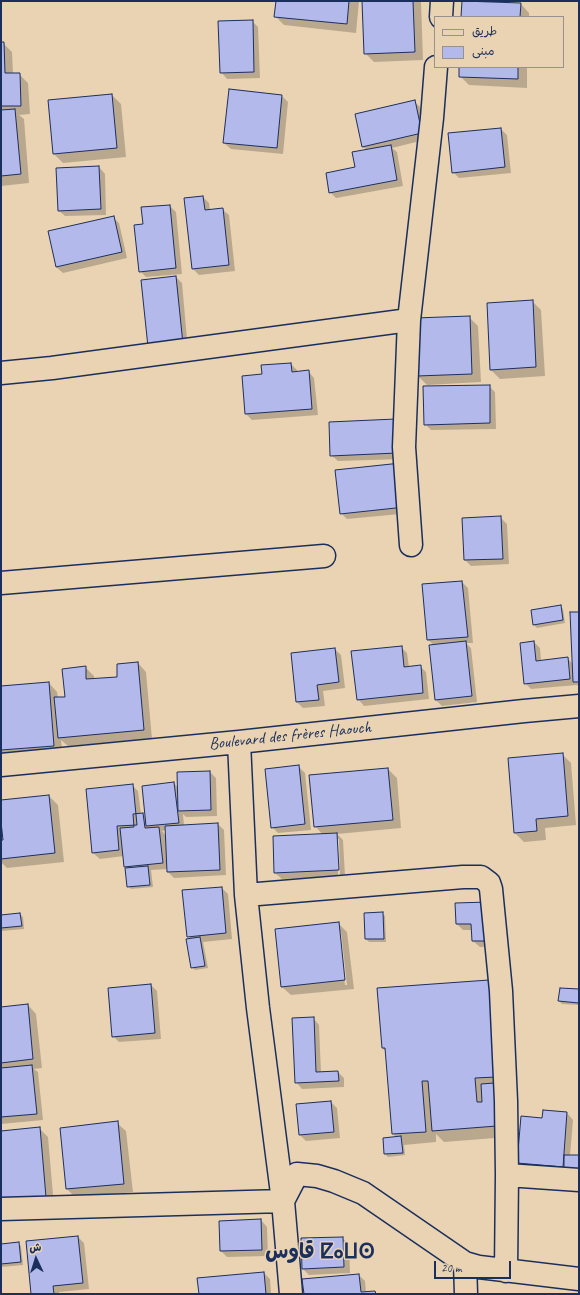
<!DOCTYPE html>
<html>
<head>
<meta charset="utf-8">
<style>
	body { margin:0 }
	#map { position:relative; width:580px; height:1295px; overflow:hidden; background:#e9d3b2; font-family:Caveat,"Playpen Sans Arabic",sans-serif }
	canvas { display:block }
	.frame { position:absolute; inset:0; border:2px solid #1b2f5e; pointer-events:none }
	.legend { position:absolute; left:434px; top:16px; width:130px; height:52px; box-sizing:border-box; background:#e9d3b2; border:1px solid #979190; margin:0; padding:5px 7px; list-style:none; font-size:12px; color:#1b2f5e }
	.legend li { display:flex; align-items:center; gap:8px; height:20px }
	.legend b { width:20px; border:1px solid #979190 }
	.north { position:absolute; left:16px; top:1239px; width:40px; height:40px; -webkit-text-stroke:3px #e9d3b2; paint-order:stroke; rotate:356deg; font-size:11px; font-weight:700; line-height:16px; text-align:center; color:#1b2f5e }
	.north::after { content:''; display:block; margin:auto; width:14px; height:18px; background:#1b2f5e; clip-path:polygon(50% 0,100% 100%,50% 72%,0 100%) }
	.scale { position:absolute; left:434px; top:1261px; width:77px; height:18px; box-sizing:border-box; border:2px solid #1b2f5e; border-top:0; padding-left:5px; font-size:12px; line-height:14px; white-space:nowrap; color:#1b2f5e; -webkit-text-stroke:3px #e9d3b2; paint-order:stroke }
</style>
</head>
<body>
<div id="map">
<canvas width="580" height="1295"></canvas>
<div class="frame"></div>
<ul class="legend">
<li><b style="height:5px;background:#e9d3b2"></b>طريق</li>
<li><b style="height:11px;background:#b4b9eb"></b>مبنى</li>
</ul>
<div class="north">ش</div>
<div class="scale">20 m</div>
</div>
<script>
const ctx = document.querySelector('canvas').getContext('2d');
ctx.lineJoin = 'round';
function fill(path, color) { ctx.fillStyle = color; ctx.fill(path, 'evenodd'); }
const toPath = rows => new Path2D(rows.map(r => 'M' + r).join(''));
function trace(path, color, width, dash) { ctx.strokeStyle = color; ctx.lineWidth = width; ctx.lineCap = dash ? 'butt' : 'round'; ctx.setLineDash(dash || []); ctx.stroke(path); }
function label(font, color, halo, rows, align = 'center') {
  ctx.font = font + ' Caveat,"Playpen Sans Arabic","Noto Sans Tifinagh",sans-serif'; ctx.lineWidth = 3; ctx.setLineDash([]); ctx.textBaseline = 'middle'; ctx.strokeStyle = halo; ctx.fillStyle = color; for (const [text, x, y, turn = 0] of rows) {
    ctx.save(); ctx.translate(x, y); ctx.rotate((+turn || 0) * Math.PI / 180); ctx.textAlign = isNaN(turn) ? turn : align; if (halo) ctx.strokeText(text, 0, 0); ctx.fillText(text, 0, 0); ctx.restore();
  }
}
const shadow = toPath([
	[277,1,359,1,356,33,284,25,276,17],
	[363,1,421,1,423,60,374,62,365,53],
	[521,4,529,13,529,17,462,17],
	[252,21,258,27,260,78,227,79,221,72],
	[1,43,3,43,12,52,13,74,19,74,28,83,30,114,19,115,24,119,29,183,1,186],
	[460,67,527,67,527,88,469,85,460,76],
	[112,95,121,104,126,157,63,163,54,154],
	[282,96,288,102,283,154,231,149,224,143],
	[414,101,420,107,428,139,392,148,397,152,403,186,336,198,330,192,356,168,367,150,363,147],
	[501,129,507,135,511,173,459,178,453,172],
	[99,167,105,174,106,215,65,216,58,210],
	[203,197,209,203,210,211,222,209,229,215,235,271,199,275,193,269],
	[170,206,176,212,182,274,146,277,140,271,144,225],
	[113,217,119,223,127,258,63,273,56,267],
	[176,277,182,283,188,350,142,281],
	[532,301,541,310,545,376,500,379,491,370],
	[469,317,478,326,481,382,427,385,418,376],
	[291,364,297,370,297,372,308,371,314,378,318,415,252,420,246,414,263,375],
	[489,386,495,392,496,429,431,430,425,424],
	[395,420,403,459,338,461,331,455],
	[336,470,411,513,347,519,341,513],
	[501,518,507,524,509,564,471,566,465,560],
	[462,582,468,588,473,643,466,643,471,648,477,702,442,706,436,700,434,645,428,640,423,585],
	[560,606,563,609,565,623,537,628,534,625],
	[579,613,579,687,577,685,531,689,525,683,534,642,540,648,541,661,567,658,573,664],
	[401,647,407,653,409,667,420,666,426,672,429,699,364,706,358,699],
	[335,649,341,655,345,688,323,691,325,706,303,708,297,702,292,653],
	[138,663,146,672,152,739,68,746,61,740,63,755,1,760,1,687,49,683,57,692,58,698,66,698,85,667,94,676,94,680,119,678],
	[562,754,571,763,576,825,545,828,546,840,524,842,515,833,509,759],
	[299,767,305,773,311,830,278,833,272,827],
	[388,769,397,778,401,828,337,834,343,840,345,876,282,879,275,873,323,835,315,826],
	[337,839,339,839,340,875,338,875],
	[210,772,216,778,217,816,186,817,183,814,184,826,218,824,224,830,226,875,174,878,168,872,168,869,151,870,153,887,131,889,128,886,124,856,100,859,93,853,132,785,138,791,141,814,143,814,146,817,174,783,179,789],
	[166,830,166,836,162,831],
	[49,796,58,805,64,862,7,868,1,862,1,841,4,840,1,801],
	[222,888,228,894,232,939,203,942,208,968,195,970,192,967,191,939,188,936],
	[456,904,496,946,480,947,473,941,473,930,463,930,457,924],
	[382,913,385,916,386,942,369,942,366,939,365,914],
	[20,914,23,917,24,929,1,931,1,916],
	[338,923,347,932,354,989,291,995,282,987],
	[339,932,341,932,347,985,345,985],
	[489,981,500,992,508,1137,444,1142,436,1134,436,1142,404,1145,405,1155,388,1157,385,1154,384,1139,397,1138,393,1134,387,1052,382,1048],
	[151,985,157,991,161,1039,119,1042,113,1036],
	[579,990,579,1005,562,1004,559,1001],
	[28,1005,36,1014,42,1068,34,1069,38,1072,43,1120,1,1124,1,1008],
	[313,1018,319,1025,321,1073,338,1072,344,1078,344,1087,302,1089,296,1082],
	[331,1102,337,1108,340,1138,306,1141,300,1135,297,1105],
	[544,1111,567,1113,573,1120,570,1156,579,1156,579,1179,525,1169,518,1163,543,1119],
	[117,1123,126,1131,133,1192,76,1198,67,1189],
	[39,1128,48,1137,54,1206,1,1211,1,1132],
	[261,1220,267,1227,268,1256,227,1257,221,1251],
	[78,1237,84,1243,89,1289,59,1292,59,1294,32,1294],
	[342,1238,349,1244,350,1273,309,1275,303,1269],
	[18,1243,21,1246,23,1265,1,1267,1,1245],
	[264,1273,270,1279,271,1294,200,1294],
	[359,1275,365,1281,366,1293,375,1292,377,1294,305,1294]
]);
const building = toPath([
	[276,1,349,1,347,24,274,17,276,1],
	[362,1,413,1,415,52,364,54,362,1],
	[462,1,521,3,520,17,461,17,462,1],
	[253,20,254,72,220,73,218,21,253,20],
	[1,42,4,42,5,73,20,73,21,106,1,106,1,42],
	[459,67,518,67,518,79,459,77,459,67],
	[229,89,282,95,277,148,223,143,229,89],
	[112,94,117,148,53,154,48,100,112,94],
	[415,100,422,133,362,147,355,114,415,100],
	[15,109,21,174,1,176,1,110,15,109],
	[501,128,505,167,452,173,448,133,501,128],
	[391,145,397,180,329,193,326,173,355,167,352,152,391,145],
	[99,166,101,209,58,211,56,168,99,166],
	[203,196,205,210,223,208,229,265,192,269,184,198,203,196],
	[170,205,176,268,139,272,134,225,143,224,141,207,170,205],
	[114,216,122,252,56,267,48,231,114,216],
	[176,276,183,344,148,347,141,280,176,276],
	[533,300,536,367,490,370,487,303,533,300],
	[470,316,472,374,417,376,415,318,470,316],
	[291,363,292,372,309,370,312,409,245,414,242,376,262,374,261,365,291,363],
	[490,385,490,423,424,425,423,386,490,385],
	[396,419,397,453,330,456,329,422,396,419],
	[401,463,405,507,340,514,335,470,401,463],
	[501,516,503,559,464,560,462,518,501,516],
	[462,581,468,637,427,640,422,584,462,581],
	[561,605,563,620,533,625,531,610,561,605],
	[570,612,579,612,579,682,573,682,570,612],
	[466,641,472,696,435,700,429,645,466,641],
	[534,641,536,661,568,657,570,679,524,684,520,643,534,641],
	[402,646,404,667,421,665,423,693,357,700,351,651,402,646],
	[335,648,339,682,317,685,319,700,296,702,291,653,335,648],
	[138,662,144,730,58,738,54,697,65,697,62,669,86,666,86,679,117,677,117,664,138,662],
	[49,682,54,746,1,750,1,686,49,682],
	[563,753,568,816,536,819,537,831,514,833,508,758,563,753],
	[299,765,305,824,271,828,265,769,299,765],
	[388,768,393,820,314,827,309,775,388,768],
	[210,771,211,810,178,811,177,772,210,771],
	[174,782,179,823,146,826,142,786,174,782],
	[133,784,137,825,117,826,119,850,92,853,86,789,133,784],
	[49,795,55,853,1,859,1,840,3,840,1,822,1,800,49,795],
	[143,813,145,828,159,827,163,863,124,867,120,828,134,827,133,814,143,813],
	[218,823,220,870,167,872,165,826,218,823],
	[337,833,339,870,274,873,273,836,337,833],
	[148,866,150,885,127,887,125,868,148,866],
	[222,887,226,933,187,937,182,890,222,887],
	[489,902,491,941,472,941,471,924,456,924,455,903,489,902],
	[383,912,384,939,365,939,364,913,383,912],
	[20,913,22,926,1,928,1,915,20,913],
	[339,922,345,980,281,987,275,929,339,922],
	[200,937,205,966,191,968,186,939,200,937],
	[489,980,496,1077,475,1078,477,1102,482,1102,481,1084,494,1083,497,1126,432,1131,428,1081,422,1081,426,1132,392,1134,385,1048,382,1048,377,988,489,980],
	[151,984,155,1033,112,1037,108,988,151,984],
	[560,988,579,989,579,1003,558,1001,560,988],
	[28,1004,33,1059,1,1063,1,1007,28,1004],
	[314,1017,316,1072,338,1071,339,1081,295,1083,292,1018,314,1017],
	[32,1065,37,1114,1,1117,1,1068,32,1065],
	[331,1101,334,1132,299,1135,296,1104,331,1101],
	[543,1110,567,1112,563,1167,517,1163,521,1116,542,1118,543,1110],
	[118,1121,124,1184,66,1189,60,1128,118,1121],
	[40,1127,46,1197,1,1201,1,1131,40,1127],
	[401,1136,403,1153,384,1154,383,1138,401,1136],
	[564,1155,579,1155,579,1174,564,1173,564,1155],
	[261,1219,262,1250,220,1251,219,1221,261,1219],
	[78,1236,83,1283,53,1286,54,1294,31,1294,26,1241,78,1236],
	[343,1237,344,1267,302,1269,301,1238,343,1237],
	[19,1242,21,1262,1,1264,1,1244,19,1242],
	[264,1272,266,1294,199,1294,197,1278,264,1272],
	[359,1274,361,1292,375,1291,376,1294,304,1294,302,1279,359,1274]
]);
const minor = toPath([
	[441,17,442,1],
	[1,373,52,368,409,320],
	[411,545,404,447,409,320,432,118,436,67],
	[1,583,324,556],
	[239,742,246,895,258,1008,283,1201,291,1294],
	[1,765,239,742,524,711,579,706],
	[246,895,463,877,481,877,489,883,491,889,501,991,506,1101,507,1175,506,1271],
	[507,1175,579,1180],
	[283,1201,297,1174,317,1176,334,1181,363,1193,465,1263,479,1267,579,1279],
	[1,1209,283,1201],
	[465,1263,466,1294]
]);
const streetNames = [
	["Boulevard des frères Haouch",290,736,-6]
];
const districtNames = [
	["قاوس ⵇⴰⵡⵙ",320,1252]
];
fill(shadow, '#0003');
fill(building, '#b4b9eb');
trace(building, '#1b2f5e', 1);
trace(minor, '#1b2f5e', 25);
trace(minor, '#e9d3b2', 22);
label('17px', '#1b2f5e', '#e9d3b2', streetNames);
label('bold 21px', '#1b2f5e', '#e9d3b2', districtNames);
</script>
</body>
</html>
